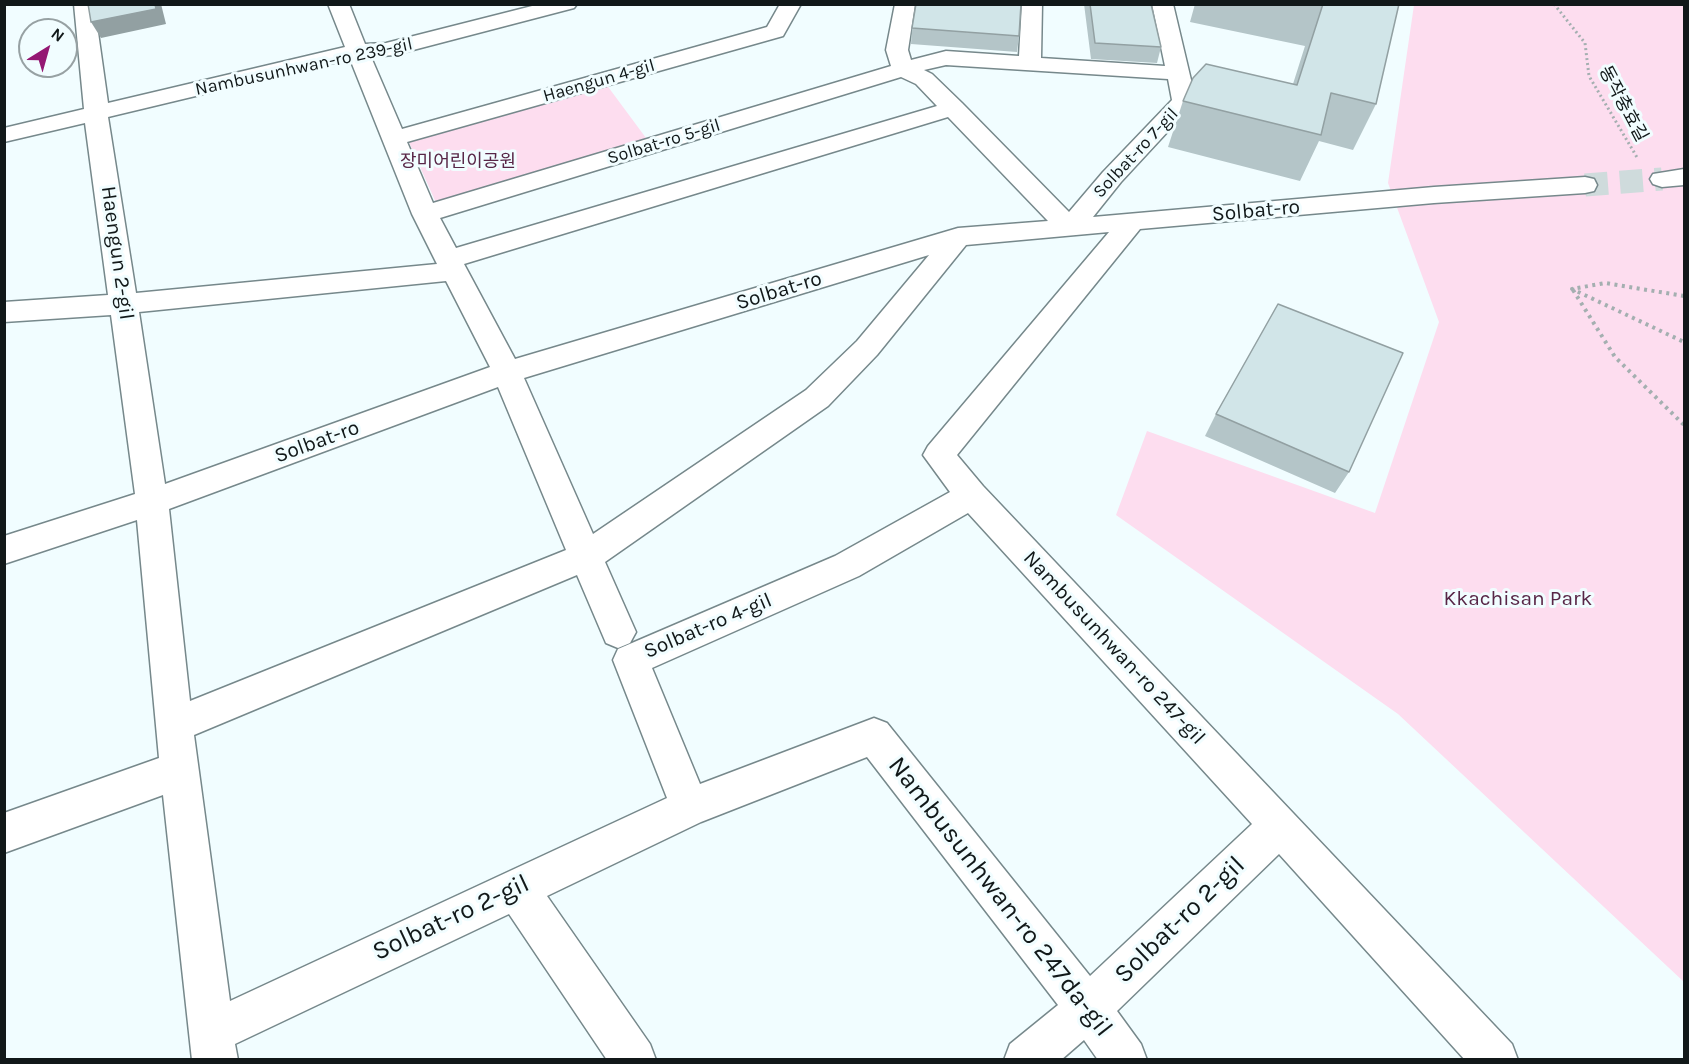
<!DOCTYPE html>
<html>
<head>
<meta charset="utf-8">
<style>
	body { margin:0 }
	#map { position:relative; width:1689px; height:1064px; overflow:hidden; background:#f1fdff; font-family:Karla,sans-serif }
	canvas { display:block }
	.frame { position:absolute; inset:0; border:6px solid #111819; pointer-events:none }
	.north { position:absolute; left:18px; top:18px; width:60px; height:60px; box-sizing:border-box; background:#f1fdff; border:2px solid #97a1a3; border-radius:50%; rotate:37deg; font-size:16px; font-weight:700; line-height:24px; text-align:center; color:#111819 }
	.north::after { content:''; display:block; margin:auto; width:21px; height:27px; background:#941873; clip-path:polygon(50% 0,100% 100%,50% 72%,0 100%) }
</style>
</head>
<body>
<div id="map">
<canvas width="1689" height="1064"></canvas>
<div class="frame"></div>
<div class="north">N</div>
</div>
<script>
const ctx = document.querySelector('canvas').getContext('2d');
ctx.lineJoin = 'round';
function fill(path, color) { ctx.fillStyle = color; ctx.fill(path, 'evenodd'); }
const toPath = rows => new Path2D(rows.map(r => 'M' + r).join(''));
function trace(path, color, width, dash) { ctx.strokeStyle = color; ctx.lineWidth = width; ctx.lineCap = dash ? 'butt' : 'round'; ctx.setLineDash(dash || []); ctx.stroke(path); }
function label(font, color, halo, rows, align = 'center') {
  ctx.font = font + ' Karla,"Noto Sans KR",sans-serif'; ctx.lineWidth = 6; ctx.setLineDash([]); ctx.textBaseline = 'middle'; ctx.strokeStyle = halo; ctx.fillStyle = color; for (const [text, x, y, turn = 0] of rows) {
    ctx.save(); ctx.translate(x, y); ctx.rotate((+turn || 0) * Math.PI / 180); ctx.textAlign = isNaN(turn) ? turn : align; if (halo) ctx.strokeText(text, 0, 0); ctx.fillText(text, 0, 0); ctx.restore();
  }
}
const green = toPath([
	[1414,5,1684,5,1684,982,1398,714,1116,515,1147,431,1375,513,1439,322,1388,183],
	[606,84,649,142,437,205,408,140]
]);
const minorTunnel = toPath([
	[1585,185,1662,179]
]);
const pathFar1 = toPath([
	[1554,4,1585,43,1589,76,1638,159]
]);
const path = toPath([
	[1573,290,1615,357,1684,425],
	[1684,296,1605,283,1572,289,1684,342]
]);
const minor = toPath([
	[74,4,94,4,108,103,345,47,328,4,349,4,365,44,386,43,540,4,577,4,574,8,394,55,371,57,402,129,767,27,780,4,801,4,783,36,407,142,433,203,891,66,886,50,895,4,915,4,908,50,911,60,946,51,1019,56,1022,4,1042,4,1041,58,1165,66,1152,4,1173,4,1196,101,1121,182,1093,217,1434,187,1585,177,1594,179,1597,185,1594,191,1585,193,1434,203,1140,229,957,455,983,486,1512,1044,1518,1060,1465,1060,1279,854,1117,1011,1141,1044,1147,1060,1098,1060,1084,1040,1061,1060,1004,1060,1010,1044,1058,1005,867,757,701,822,547,896,650,1044,656,1060,607,1060,509,914,235,1044,238,1060,192,1060,163,795,4,853,4,813,159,758,137,520,4,564,4,536,135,494,111,315,4,322,4,302,108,295,85,123,4,142,4,128,84,109,74,4],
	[350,59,412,214,437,264,136,293,108,117,350,59],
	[946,65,1168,79,1172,100,1103,172,1069,212,962,103,932,74,924,70,946,65],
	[901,77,916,84,937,106,456,248,440,218,901,77],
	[948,117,1048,221,958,228,515,359,464,264,948,117],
	[1109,232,928,446,923,455,950,492,835,556,618,649,613,660,667,798,230,1001,194,735,577,575,606,643,618,648,630,643,636,632,605,562,828,406,877,355,966,245,1109,232],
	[929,255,857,341,806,390,593,534,524,378,929,255],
	[446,281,490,367,165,484,139,312,446,281],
	[498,387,566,550,190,701,169,509,498,387],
	[968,513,1252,824,1090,976,887,723,874,718,700,784,652,668,859,576,968,513],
	[1684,169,1684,185,1662,187,1653,184,1650,179,1653,174,1684,169]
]);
const wall = toPath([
	[1084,4,1151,4,1161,47,1157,63,1091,59],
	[1195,4,1399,4,1376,104,1353,150,1319,141,1300,181,1168,147,1183,101,1293,84,1305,46,1190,22],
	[912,28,1019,36,1017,52,911,44],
	[1216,414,1349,472,1335,493,1205,436]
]);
const shadedWall = toPath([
	[155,4,161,4,166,24,101,38,91,22]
]);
const building = toPath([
	[88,4,155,4,156,9,91,22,88,4],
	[916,4,1021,4,1019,36,912,28,916,4],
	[1090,4,1151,4,1161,47,1095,43,1090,4],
	[1323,4,1399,4,1376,104,1331,93,1321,135,1183,101,1193,78,1206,64,1297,85,1323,4],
	[1278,304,1403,353,1349,472,1216,414,1278,304]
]);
const farStreetnames = [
	["Nambusunhwan-ro 239-gil",304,67,-12],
	["Haengun 4-gil",599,81,-16],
	["동작충효길",1623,104,62],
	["Solbat-ro 5-gil",664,142,-17],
	["Solbat-ro 7-gil",1136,153,-47]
];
const farParknames = [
	["장미어린이공원",458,162]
];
const streetNames = [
	["Solbat-ro",1256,211,-5],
	["Haengun 2-gil",117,253,82],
	["Solbat-ro",779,291,-17],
	["Solbat-ro",317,442,-20],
	["Solbat-ro 4-gil",708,626,-23],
	["Nambusunhwan-ro 247-gil",1114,648,47]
];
const parkNames = [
	["Kkachisan Park",1518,599]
];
const nearStreetnames = [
	["Nambusunhwan-ro 247da-gil",1000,897,52],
	["Solbat-ro 2-gil",451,918,-25],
	["Solbat-ro 2-gil",1180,920,-44]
];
fill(green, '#fdddef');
trace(minorTunnel, '#cfdbdc', 23, [23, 12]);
trace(minor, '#76888b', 3);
trace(pathFar1, '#a4afb0', 3, [2, 3]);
trace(path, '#a4afb0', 4, [3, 4.5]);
fill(minor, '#fff');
fill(wall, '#b4c5c8');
fill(shadedWall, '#92a0a2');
fill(building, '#d1e5e8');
trace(building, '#92a0a2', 1.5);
label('18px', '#111819', '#f1fdff', farStreetnames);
label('18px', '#582647', '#f1fdff', farParknames);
label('21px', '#111819', '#f1fdff', streetNames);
label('21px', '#582647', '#f1fdff', parkNames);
label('26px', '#111819', '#f1fdff', nearStreetnames);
</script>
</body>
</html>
